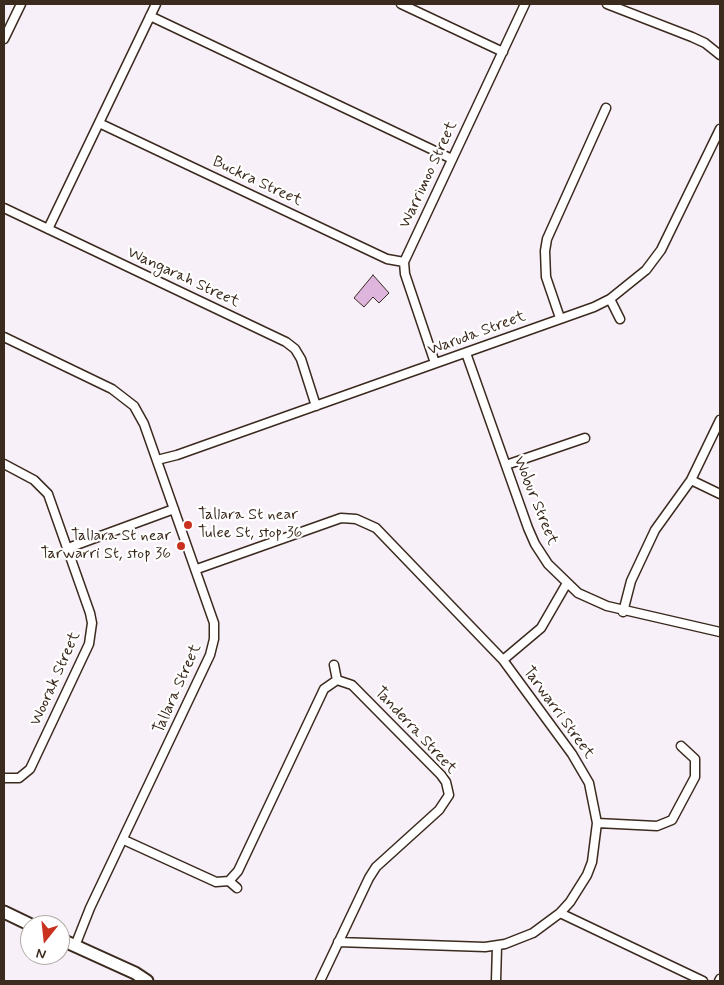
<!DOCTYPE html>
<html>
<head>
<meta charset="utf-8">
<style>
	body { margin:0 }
	#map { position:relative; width:724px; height:985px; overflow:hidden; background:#f8f0f8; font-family:Mynerve,sans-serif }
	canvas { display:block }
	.frame { position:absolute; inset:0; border:5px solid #3b2a1e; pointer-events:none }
	.north { position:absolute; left:20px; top:915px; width:50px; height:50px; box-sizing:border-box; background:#fff; border:1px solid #b1aaa5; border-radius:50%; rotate:196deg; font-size:14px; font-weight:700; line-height:20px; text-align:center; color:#3b2a1e }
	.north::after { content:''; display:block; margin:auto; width:18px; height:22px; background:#c8321e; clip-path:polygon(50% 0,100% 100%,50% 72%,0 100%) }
</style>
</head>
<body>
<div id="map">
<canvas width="724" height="985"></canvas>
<div class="frame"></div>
<div class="north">N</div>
</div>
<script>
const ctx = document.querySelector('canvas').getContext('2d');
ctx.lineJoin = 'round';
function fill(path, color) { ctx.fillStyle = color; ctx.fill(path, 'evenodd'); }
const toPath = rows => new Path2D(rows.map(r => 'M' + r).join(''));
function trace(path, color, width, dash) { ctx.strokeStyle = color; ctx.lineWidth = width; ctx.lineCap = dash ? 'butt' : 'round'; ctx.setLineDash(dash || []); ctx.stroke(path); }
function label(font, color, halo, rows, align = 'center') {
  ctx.font = font + ' Mynerve,sans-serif'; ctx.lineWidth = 4.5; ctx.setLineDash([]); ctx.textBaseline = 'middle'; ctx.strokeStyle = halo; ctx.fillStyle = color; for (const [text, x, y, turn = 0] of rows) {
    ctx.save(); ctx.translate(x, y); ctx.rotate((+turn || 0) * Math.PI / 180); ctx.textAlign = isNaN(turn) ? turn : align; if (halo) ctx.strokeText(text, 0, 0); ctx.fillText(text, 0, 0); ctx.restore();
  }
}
const building = toPath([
	[373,275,389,293,379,303,373,297,364,307,354,298,373,275]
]);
const path = toPath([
	[4,64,5,64]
]);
const street = toPath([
	[401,4,503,52],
	[607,4,692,37,705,43,720,55],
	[150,16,452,159],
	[4,39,21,4],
	[99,123,387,259,404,262],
	[4,208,286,342,295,349,301,359,316,406],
	[48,229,156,4],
	[610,299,620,319],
	[560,318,546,277,545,251,547,239,606,108],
	[4,337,112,389,134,406,144,424,214,623,214,639,210,655,90,908,75,946],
	[466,353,528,528,535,544,548,564,578,593,607,606,720,632],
	[435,363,405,274,404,262,525,4],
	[157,460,177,455,594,307,610,299,646,270,661,250,720,129],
	[4,464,34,480,48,494,90,613,92,623,89,644,30,769,19,778,4,778],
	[506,465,585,438],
	[691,480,720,494],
	[68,548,174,509],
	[197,569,341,518,356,519,376,528,503,660,572,754,589,783,597,823,592,862,587,875,570,902,560,913,533,933,505,944,485,947,338,942],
	[623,612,631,581,655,530,691,480,720,420],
	[503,660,541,628,567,583],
	[334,665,337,680],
	[597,823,657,826,672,820,695,777,695,759,681,746],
	[124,840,216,882,229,881,238,871,324,689,337,680],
	[229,881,237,888],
	[560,913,703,981],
	[320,981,369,878,376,867,439,810,449,795,446,782,441,775,352,685,337,680],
	[496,981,497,946],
	[719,981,720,979]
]);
const secondary = toPath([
	[4,912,31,925],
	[60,939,135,973,147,981]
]);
const markers = [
	[188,525,5,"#c8321e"],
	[181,546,5,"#c8321e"]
];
const streetNames = [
	["Warrimoo Street",429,175,-65],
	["Buckra Street",257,182,25],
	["Wangarah Street",183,278,25],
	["Waruda Street",477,334,-20],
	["Wobur Street",535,501,68],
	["Woorak Street",56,679,-66],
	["Tallara Street",178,689,-66],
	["Tarwarri Street",558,713,54],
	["Tanderra Street",415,731,47]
];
const poiNames = [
	["Tallara St near",198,516],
	["Tulee St, stop 36",198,534],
	["Tallara St near",171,537,"right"],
	["Tarwarri St, stop 36",171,555,"right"]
];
fill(building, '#deb5dc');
trace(building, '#3b2a1e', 1);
trace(street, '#3b2a1e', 11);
trace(secondary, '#3b2a1e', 15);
trace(path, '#3b2a1e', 2, [4, 4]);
trace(street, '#fff', 8);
trace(secondary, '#fff', 11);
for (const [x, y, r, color] of markers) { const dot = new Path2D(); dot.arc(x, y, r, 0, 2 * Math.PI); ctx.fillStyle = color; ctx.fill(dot); trace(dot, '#fff', 2); }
label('16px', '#3b2a1e', '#fff', streetNames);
label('16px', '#3b2a1e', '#fff', poiNames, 'left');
</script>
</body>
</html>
